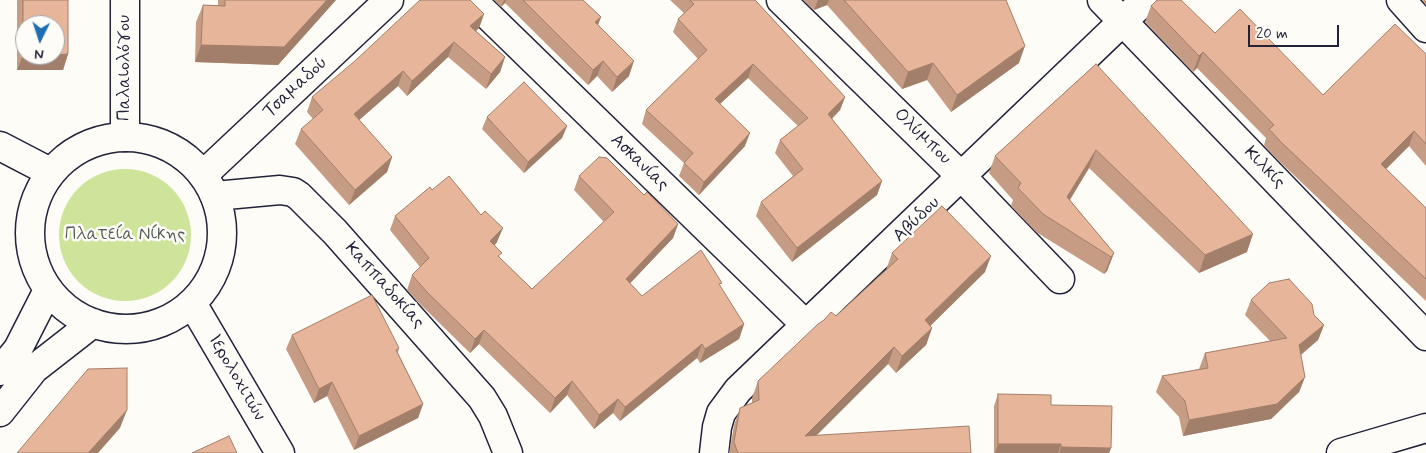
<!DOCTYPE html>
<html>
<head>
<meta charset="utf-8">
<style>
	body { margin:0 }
	#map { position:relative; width:1426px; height:453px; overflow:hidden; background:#fdfcf7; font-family:Mynerve,sans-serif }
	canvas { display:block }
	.north { position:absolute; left:15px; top:15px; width:50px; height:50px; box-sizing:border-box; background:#fdfcf7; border:1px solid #a5a5ac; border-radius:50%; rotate:184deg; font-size:14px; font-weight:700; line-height:20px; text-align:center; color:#22223b }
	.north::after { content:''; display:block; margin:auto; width:18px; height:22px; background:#1f6fb2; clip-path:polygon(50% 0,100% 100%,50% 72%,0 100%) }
	.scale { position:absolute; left:1248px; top:25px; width:91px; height:22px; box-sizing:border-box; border:2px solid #22223b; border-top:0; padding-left:6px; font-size:15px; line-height:18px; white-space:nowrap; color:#22223b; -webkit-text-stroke:4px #fdfcf7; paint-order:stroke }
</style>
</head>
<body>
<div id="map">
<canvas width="1426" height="453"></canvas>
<div class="north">N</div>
<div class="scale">20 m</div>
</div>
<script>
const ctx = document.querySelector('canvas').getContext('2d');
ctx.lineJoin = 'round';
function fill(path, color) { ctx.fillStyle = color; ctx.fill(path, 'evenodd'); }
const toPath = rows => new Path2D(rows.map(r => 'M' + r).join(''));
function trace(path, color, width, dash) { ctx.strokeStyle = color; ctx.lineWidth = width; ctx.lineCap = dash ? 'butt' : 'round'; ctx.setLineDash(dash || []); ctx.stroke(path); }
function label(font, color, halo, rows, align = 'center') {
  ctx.font = font + ' Mynerve,sans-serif'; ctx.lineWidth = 5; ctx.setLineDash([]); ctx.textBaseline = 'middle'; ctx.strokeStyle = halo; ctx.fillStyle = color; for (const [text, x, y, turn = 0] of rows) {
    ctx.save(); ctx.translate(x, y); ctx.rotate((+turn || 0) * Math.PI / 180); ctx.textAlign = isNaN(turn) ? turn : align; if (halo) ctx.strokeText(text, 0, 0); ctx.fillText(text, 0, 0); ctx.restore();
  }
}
const green = toPath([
	'59 235a66 66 0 1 1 132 0a66 66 0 1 1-132 0Z'
]);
const minor = toPath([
	[472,0,807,326],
	[781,0,962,177,1060,279],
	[1102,0,1426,336],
	[1401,0,1426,28],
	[125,137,125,0],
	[0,146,50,172],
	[215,196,280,190,293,192,299,196,335,232,482,398,493,416,508,453],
	[714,453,717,427,721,413,738,390,1145,0],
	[1341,453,1426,428]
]);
const tertiary = toPath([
	'30 233a96 96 0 1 1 192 0a96 96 0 1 1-192 0Z',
	[203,175,389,0],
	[192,303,280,453],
	[0,371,18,349,48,290],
	[0,412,34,369,93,323]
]);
const wall = toPath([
	[17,0,68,0,68,54,63,70,17,70],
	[218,0,336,0,278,65,195,62,196,22,203,5,218,5],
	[494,0,583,0,601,17,598,25,629,76,612,92,597,76,588,85,505,3,501,7],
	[670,0,755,0,845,97,840,110,832,119,882,181,877,195,792,262,756,216,761,202,793,176,775,153,780,140,798,126,748,78,720,104,745,146,699,195,679,176,684,163,642,124,646,110,698,59,673,32,678,19,684,13],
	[803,0,1006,0,1019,63,951,112,927,80,902,89,827,5,814,10],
	[1422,0,1426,0,1426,5],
	[1151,6,1215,33,1323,95,1426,54,1426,166,1409,146,1386,169,1426,208,1426,301,1277,159,1264,145,1266,138,1197,68,1193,72,1145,22],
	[484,14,479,28,476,31,505,57,500,72,486,89,448,57,407,96,398,86,359,120,392,157,387,172,349,205,295,144,301,129,313,119,307,112,312,97],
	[1096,64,1247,252,1199,273,1089,168,1070,200,1114,253,1107,271,1104,274,1036,232,1011,206,1013,200,989,173,995,156],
	[487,117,567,126,562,138,524,173,482,129],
	[579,176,644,195,678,224,673,238,630,283,642,296,720,287,744,324,739,339,700,363,697,358,620,421,613,413,594,429,567,395,550,413,479,344,470,353,422,306,407,290,412,275,420,267,390,230,395,216,432,190,497,242,495,245,500,258,532,289,604,222,574,190],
	[892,253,985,272,930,326,932,328,926,345,896,373,888,364,816,435,971,453,729,453,734,425,740,408,752,403,752,398,758,381,836,316,886,270],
	[1251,300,1314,315,1324,325,1318,340,1301,355,1305,377,1299,392,1271,419,1183,436,1179,417,1156,392,1162,376,1199,369,1205,353,1270,341,1245,315],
	[292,335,399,348,398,353,423,404,418,418,354,450,327,396,314,403,286,349],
	[998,394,1051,405,1111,448,1109,453,994,453,994,406]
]);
const shadedWall = toPath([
	[327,0,336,0,278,65,195,62,201,45],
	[504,0,506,0,505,3,501,7],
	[818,0,829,0,827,5,814,10],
	[484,14,479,28,465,41,470,26],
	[601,17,595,32,595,22],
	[454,42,448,57,407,96,412,81],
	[1025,46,1019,63,951,112,957,95],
	[1203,52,1197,68,1193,72,1199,56],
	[68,54,63,70,17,70,23,55],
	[505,57,500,72,486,89,491,74],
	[603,61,597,76,588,85,593,70],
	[634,61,629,76,612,92,617,77],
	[933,63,927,80,902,89,908,72],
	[753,64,748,78,710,113,715,99],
	[403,71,398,86,349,129,354,114],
	[845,97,840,110,823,127,828,114],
	[567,126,562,138,524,173,528,162],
	[1414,131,1409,146,1375,180,1381,164],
	[750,133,745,146,699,195,704,182],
	[1096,150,1089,168,1061,214,1067,197],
	[392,157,387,172,349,205,355,190],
	[882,181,877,195,792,262,797,248],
	[678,224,673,238,621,293,626,279],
	[503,228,497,242,485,255,490,241],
	[1253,234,1247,252,1199,273,1205,255],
	[1114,253,1107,271,1104,274,1111,257],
	[991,256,985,272,919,337,925,320],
	[744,324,739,339,700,363,705,349],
	[1324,325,1318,340,1293,361,1299,345],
	[932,328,926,345,896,373,902,356],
	[484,330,479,344,470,353,475,339],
	[702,344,697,358,620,421,625,407],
	[894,347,888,364,799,453,805,436],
	[1305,377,1299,392,1271,419,1183,436,1189,420],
	[572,381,567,395,550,413,555,398],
	[332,382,327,396,314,403,319,389],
	[618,399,613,413,594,429,599,415],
	[423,404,418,418,354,450,359,436],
	[127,410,120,428,98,453,88,453],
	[998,444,1061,444,1058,453,995,453],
	[1061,447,1111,448,1109,453,1059,453]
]);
const building = toPath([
	[23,0,68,0,68,54,55,55,55,25,25,25,25,55,23,55,23,0],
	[225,0,327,0,284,47,201,45,203,5,225,6,225,0],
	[420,0,470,0,484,14,470,26,505,57,491,74,454,42,412,81,403,71,354,114,392,157,355,190,301,129,323,110,312,97,356,60,420,0],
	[523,0,583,0,601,17,595,22,634,61,617,77,603,61,593,70,523,0],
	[690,0,755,0,845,97,828,114,882,181,797,248,761,202,803,169,780,140,808,118,753,64,715,99,750,133,704,182,684,163,693,153,646,110,707,50,678,19,694,4,690,0],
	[844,0,1006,0,1025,46,957,95,933,63,908,72,844,0],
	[1157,0,1181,0,1215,33,1240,9,1323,95,1395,24,1426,54,1426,144,1414,131,1381,164,1426,208,1426,279,1282,143,1269,129,1274,125,1203,52,1199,56,1151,6,1157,0],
	[1096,64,1253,234,1205,255,1096,150,1067,197,1114,253,1111,257,1043,214,1018,188,1021,183,995,156,1096,64],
	[524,82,567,126,528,162,487,117,524,82],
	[599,157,607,158,644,195,647,192,678,224,626,279,642,296,701,250,722,283,719,284,744,324,705,349,702,344,625,407,618,399,599,415,572,381,555,398,484,330,475,339,427,292,412,275,429,258,395,216,430,187,432,190,449,176,481,215,485,211,503,228,490,241,502,253,498,256,532,289,614,212,579,176,599,157],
	[942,206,991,256,925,320,932,328,902,356,894,347,805,436,969,426,971,453,738,453,734,442,740,408,759,400,758,381,818,324,824,320,831,312,836,316,898,259,892,253,942,206],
	[1289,279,1312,304,1314,315,1324,325,1299,345,1305,377,1277,404,1189,420,1185,401,1162,376,1208,368,1205,353,1287,338,1251,300,1269,283,1289,279],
	[372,295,399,348,396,350,423,404,359,436,332,382,319,389,292,335,372,295],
	[127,368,127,410,88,453,17,453,88,369,127,368],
	[998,394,1051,395,1051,405,1112,406,1111,448,1061,447,1061,444,998,444,998,394],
	[229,436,237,453,192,453,229,436]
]);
const streetNames = [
	["Παλαιολόγου",125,68,-90],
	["Τσαμαδού",296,88,-43],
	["Ολύμπου",922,137,44],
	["Ασκανίας",639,163,44],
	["Κιλκίς",1264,168,46],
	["Αβύδου",917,220,-44],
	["Καππαδοκίας",384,286,48],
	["Ιερολοχιτών",236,378,60]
];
const parkNames = [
	["Πλατεία Νίκης",125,235]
];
fill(green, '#cde49a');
trace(minor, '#22223b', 31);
trace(tertiary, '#22223b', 31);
trace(minor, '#fdfcf7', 28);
trace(tertiary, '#fdfcf7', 28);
fill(wall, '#c79c84');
fill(shadedWall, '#a27f6b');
fill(building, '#e7b599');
trace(building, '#a27f6b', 1);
label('18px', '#22223b', '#fdfcf7', streetNames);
label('18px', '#555c58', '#fdfcf7', parkNames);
</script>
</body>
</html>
